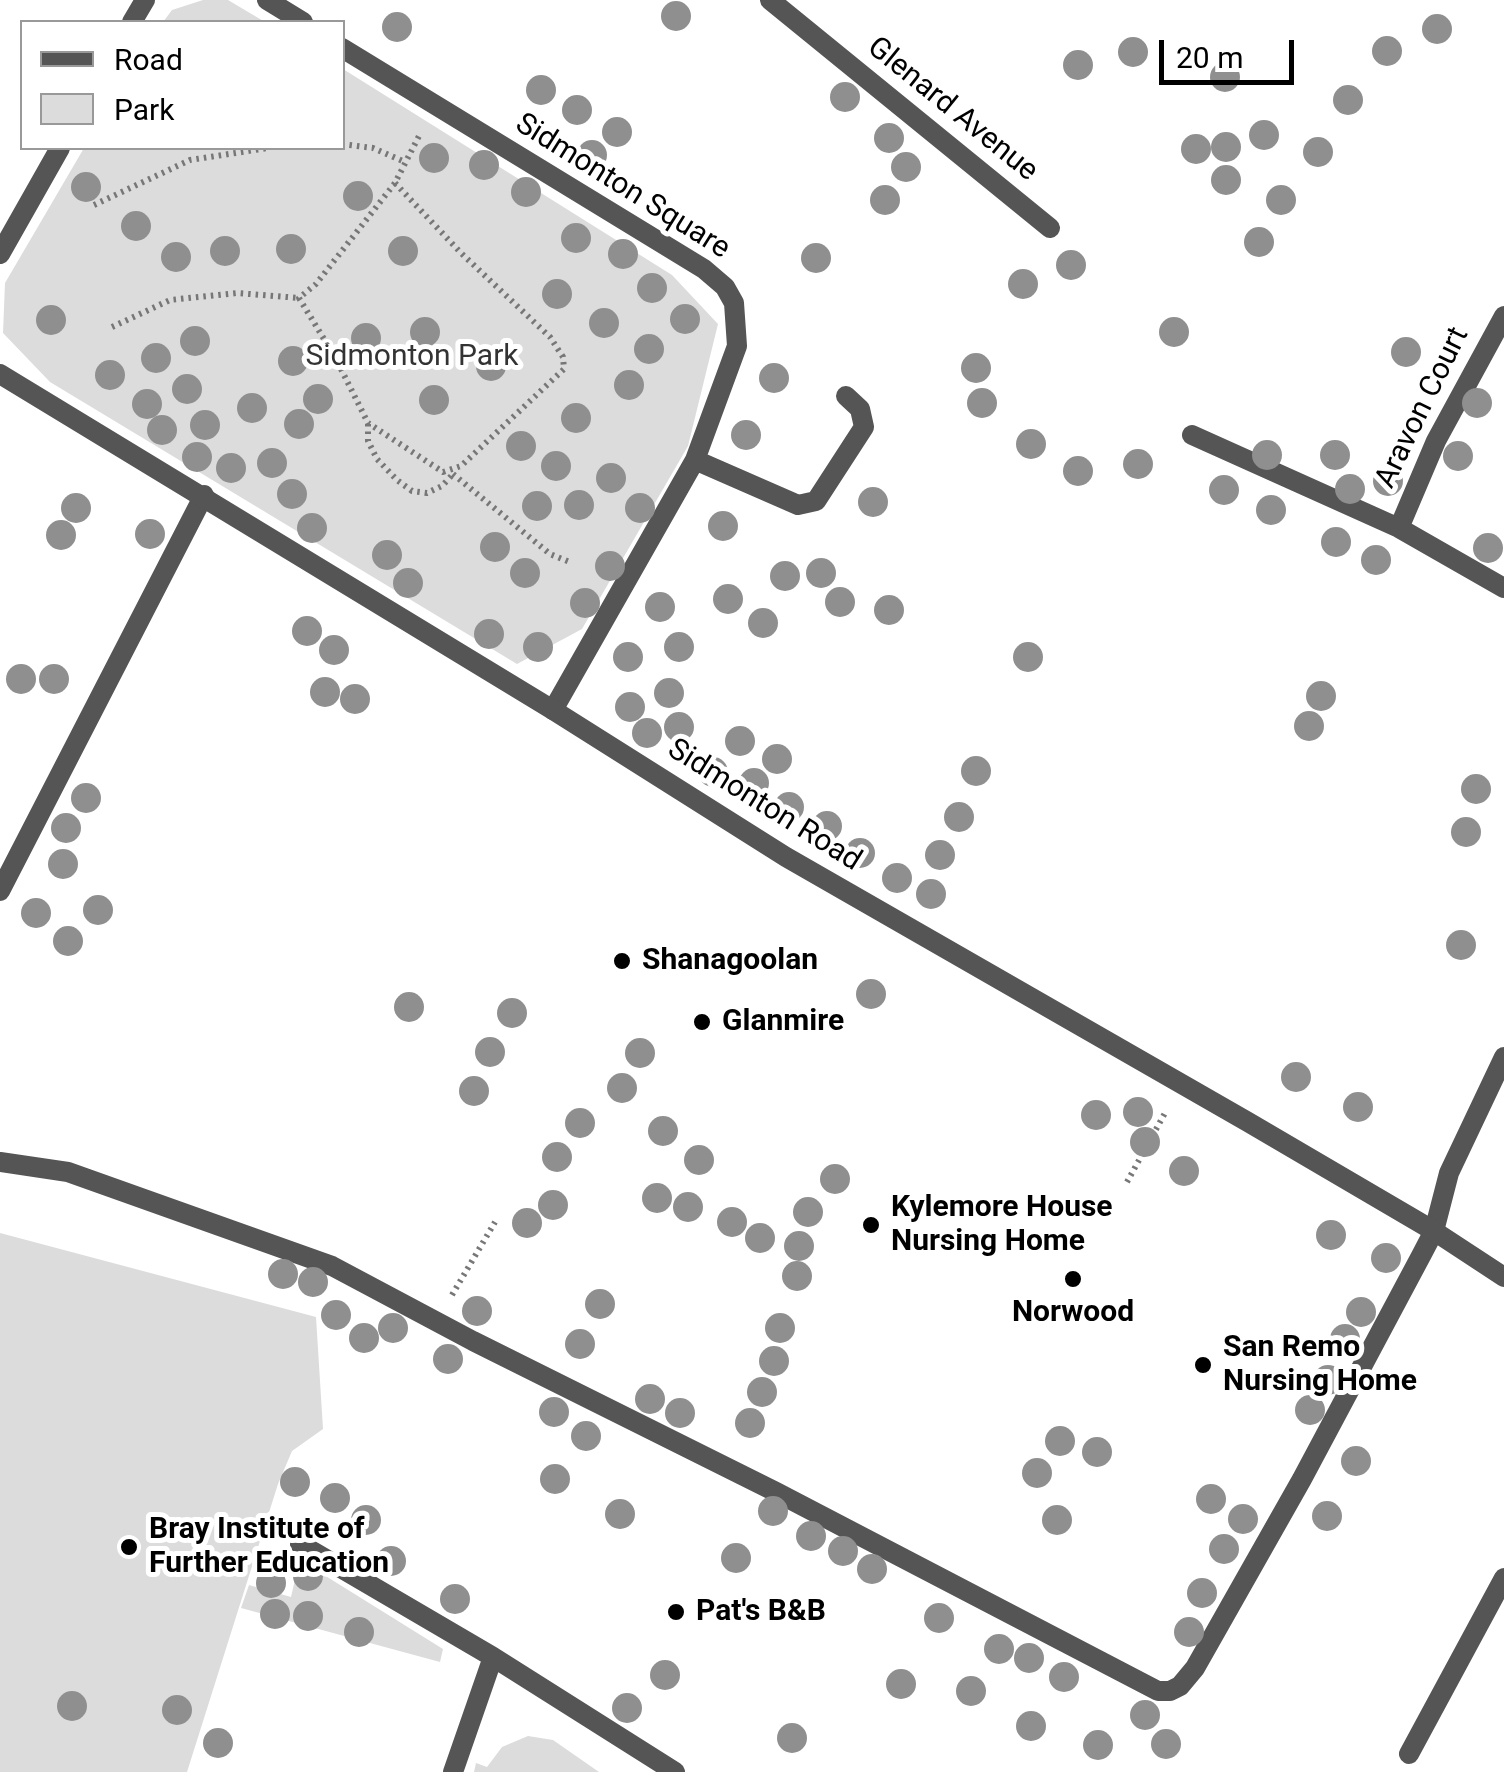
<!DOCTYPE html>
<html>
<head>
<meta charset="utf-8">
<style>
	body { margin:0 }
	#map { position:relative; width:1504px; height:1772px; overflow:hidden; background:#fff; font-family:Roboto,sans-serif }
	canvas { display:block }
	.legend { position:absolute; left:20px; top:20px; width:325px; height:130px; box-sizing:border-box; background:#fff; border:2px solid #999; margin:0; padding:12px 18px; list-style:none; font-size:30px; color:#000 }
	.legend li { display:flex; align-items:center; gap:20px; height:50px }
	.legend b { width:50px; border:2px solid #999 }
	.scale { position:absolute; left:1159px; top:40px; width:135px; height:45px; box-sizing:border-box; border:5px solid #000; border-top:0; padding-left:12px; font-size:30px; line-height:35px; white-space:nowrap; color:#000; -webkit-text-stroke:8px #fff; paint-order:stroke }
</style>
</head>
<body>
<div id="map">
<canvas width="1504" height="1772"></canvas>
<ul class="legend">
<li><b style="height:12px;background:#555"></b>Road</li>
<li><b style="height:28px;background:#dcdcdc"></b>Park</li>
</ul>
<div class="scale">20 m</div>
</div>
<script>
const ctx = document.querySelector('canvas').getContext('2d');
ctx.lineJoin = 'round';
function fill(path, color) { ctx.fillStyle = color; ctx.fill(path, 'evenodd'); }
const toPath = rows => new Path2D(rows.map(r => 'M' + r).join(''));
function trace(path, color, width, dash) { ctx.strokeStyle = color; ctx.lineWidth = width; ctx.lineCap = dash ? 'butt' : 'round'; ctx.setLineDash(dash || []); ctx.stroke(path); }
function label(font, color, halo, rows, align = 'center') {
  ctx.font = font + ' Roboto,sans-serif'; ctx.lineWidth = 10; ctx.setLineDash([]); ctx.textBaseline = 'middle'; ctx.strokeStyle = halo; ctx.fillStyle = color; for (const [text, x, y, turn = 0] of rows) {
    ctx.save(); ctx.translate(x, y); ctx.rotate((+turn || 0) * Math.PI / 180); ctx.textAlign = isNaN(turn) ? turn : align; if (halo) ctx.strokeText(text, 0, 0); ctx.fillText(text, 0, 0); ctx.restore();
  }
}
const green = toPath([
	[203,0,228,0,265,22,163,22,172,10],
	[343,69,672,275,718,324,688,446,582,629,517,664,50,382,3,333,5,283,84,148,342,148],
	[0,1233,316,1317,323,1429,292,1451,278,1484,187,1772,0,1772],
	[308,1565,443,1649,440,1662,241,1608,249,1585,291,1597,297,1571,300,1566],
	[528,1736,553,1740,599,1772,474,1772,476,1763,487,1767,502,1747]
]);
const path = toPath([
	[342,144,373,148,405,162],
	[395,183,461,253,550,337,563,357,564,369,461,466,443,472,368,423,335,357,299,298,316,284,395,183,420,134],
	[94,205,190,160,268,148],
	[112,327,170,300,237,293,299,298],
	[368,424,368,441,377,459,397,480,412,491,427,493,442,486,453,474],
	[453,474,550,554,572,563],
	[1127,1182,1165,1113],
	[452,1295,495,1222]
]);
const minor = toPath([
	[267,0,303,22],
	[770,0,1050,228],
	[132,22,145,0],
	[342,48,704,269,725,287,734,303,737,346,695,460,553,710],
	[0,254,60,148],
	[1192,435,1399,528,1504,588],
	[695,460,798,505,816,501,864,427,860,409,846,396],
	[1399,528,1436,441,1504,316],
	[0,891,204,495],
	[0,1162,68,1172,332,1266,473,1341,776,1492,1158,1691,1170,1691,1180,1686,1195,1668,1302,1479,1422,1254,1434,1231,1449,1173,1504,1057],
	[300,1544,493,1657,675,1772],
	[1409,1754,1504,1578],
	[453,1772,493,1657]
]);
const tertiary = toPath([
	[0,374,553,710,786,857,1248,1122,1434,1231,1504,1277]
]);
const trees = [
	[676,16],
	[397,27],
	[1437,29],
	[1387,51],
	[1133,52],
	[1078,65],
	[1225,77],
	[541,90],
	[845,97],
	[1348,100],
	[577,110],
	[617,132],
	[1264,135],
	[889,138],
	[1226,147],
	[1196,149],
	[1318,152],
	[592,155],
	[434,158],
	[484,165],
	[906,167],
	[1226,180],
	[86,187],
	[526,192],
	[358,196],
	[885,200],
	[1281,200],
	[136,226],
	[576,238],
	[1259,242],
	[291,249],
	[225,251],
	[403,251],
	[623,254],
	[176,257],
	[816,258],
	[1071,265],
	[1023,284],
	[652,288],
	[557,294],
	[685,319],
	[51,320],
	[604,323],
	[425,332],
	[1174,332],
	[366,338],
	[195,341],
	[649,349],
	[1406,352],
	[156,358],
	[293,361],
	[491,366],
	[976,368],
	[110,375],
	[774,378],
	[629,385],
	[187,389],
	[318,399],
	[434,400],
	[982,403],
	[1477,403],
	[147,404],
	[252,408],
	[576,418],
	[299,424],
	[205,425],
	[162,430],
	[746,435],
	[1031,444],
	[521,446],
	[1267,455],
	[1335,455],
	[1458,456],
	[197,457],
	[272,463],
	[1138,464],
	[556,466],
	[231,468],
	[1078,471],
	[611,478],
	[1388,481],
	[1350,489],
	[1224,490],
	[292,494],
	[873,502],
	[579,505],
	[537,506],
	[76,508],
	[640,508],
	[1271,510],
	[723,526],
	[312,528],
	[150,534],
	[61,535],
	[1336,542],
	[495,547],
	[1488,548],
	[387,555],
	[1376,560],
	[610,566],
	[525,573],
	[821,573],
	[785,576],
	[408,583],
	[728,599],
	[840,602],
	[585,603],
	[660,607],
	[889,610],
	[763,623],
	[307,631],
	[489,634],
	[538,647],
	[679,647],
	[334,650],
	[628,657],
	[1028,657],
	[21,679],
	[54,679],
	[325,692],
	[669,693],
	[1321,696],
	[355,699],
	[630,707],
	[1309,726],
	[679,727],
	[647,733],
	[740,741],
	[777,759],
	[976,771],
	[713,772],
	[754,783],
	[1476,789],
	[86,798],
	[789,807],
	[959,817],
	[827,826],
	[66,828],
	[1466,832],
	[860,853],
	[940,855],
	[63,864],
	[897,878],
	[931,894],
	[98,910],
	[36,913],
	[68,941],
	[1461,945],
	[871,994],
	[409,1007],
	[512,1013],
	[490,1052],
	[640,1053],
	[1296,1077],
	[622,1088],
	[474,1091],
	[1358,1107],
	[1138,1112],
	[1096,1115],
	[580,1123],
	[663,1131],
	[1145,1142],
	[557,1157],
	[699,1160],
	[1184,1171],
	[835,1179],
	[657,1198],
	[553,1205],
	[688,1207],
	[808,1212],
	[732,1222],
	[527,1223],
	[1331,1235],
	[760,1238],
	[799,1246],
	[1386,1258],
	[283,1274],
	[797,1276],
	[313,1282],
	[600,1304],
	[477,1311],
	[1361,1312],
	[336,1315],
	[393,1328],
	[780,1328],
	[364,1338],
	[1345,1339],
	[580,1344],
	[448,1359],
	[774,1361],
	[1328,1380],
	[762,1392],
	[650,1399],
	[1310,1410],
	[554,1412],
	[680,1413],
	[750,1423],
	[586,1436],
	[1060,1441],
	[1097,1452],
	[1356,1461],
	[1037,1473],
	[555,1479],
	[295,1482],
	[335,1498],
	[1211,1499],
	[773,1511],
	[620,1514],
	[1327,1516],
	[1243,1519],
	[366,1520],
	[1057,1520],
	[811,1536],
	[1224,1549],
	[843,1551],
	[736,1558],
	[391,1561],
	[872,1569],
	[308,1576],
	[271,1583],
	[1202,1593],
	[455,1599],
	[275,1614],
	[308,1616],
	[939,1618],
	[359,1632],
	[1189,1632],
	[999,1649],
	[1029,1658],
	[665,1675],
	[1064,1677],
	[901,1684],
	[971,1691],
	[72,1706],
	[627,1708],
	[177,1710],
	[1145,1715],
	[1031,1726],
	[792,1738],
	[218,1743],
	[1166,1744],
	[1098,1745]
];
const markers = [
	[622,961,10,"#000"],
	[702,1022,10,"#000"],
	[871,1225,10,"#000"],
	[1073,1279,10,"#000"],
	[1203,1365,10,"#000"],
	[129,1547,10,"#000"],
	[676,1612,10,"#000"]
];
const streetNames = [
	["Glenard Avenue",952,110,39],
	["Sidmonton Square",622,187,32],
	["Aravon Court",1423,408,-64],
	["Sidmonton Road",764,806,32]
];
const parkNames = [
	["Sidmonton Park",412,357]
];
const poiNames = [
	["Shanagoolan",642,961],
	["Glanmire",722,1022],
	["Kylemore House",891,1208],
	["Nursing Home",891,1242],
	["Norwood",1073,1313,"center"],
	["San Remo",1223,1348],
	["Nursing Home",1223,1382],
	["Bray Institute of",149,1530],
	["Further Education",149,1564],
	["Pat's B&B",696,1612]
];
fill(green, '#dcdcdc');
trace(path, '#777', 6, [2.5, 5]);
trace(minor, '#555', 20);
trace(tertiary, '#555', 20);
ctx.fillStyle = '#8f8f8f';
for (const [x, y] of trees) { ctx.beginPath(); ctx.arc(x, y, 15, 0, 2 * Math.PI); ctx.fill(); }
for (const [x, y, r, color] of markers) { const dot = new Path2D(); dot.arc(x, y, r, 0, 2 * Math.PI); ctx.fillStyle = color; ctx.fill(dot); trace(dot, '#fff', 4); }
label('30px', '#000', '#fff', streetNames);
label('30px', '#333', '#fff', parkNames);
label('bold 30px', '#000', '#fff', poiNames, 'left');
</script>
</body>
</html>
